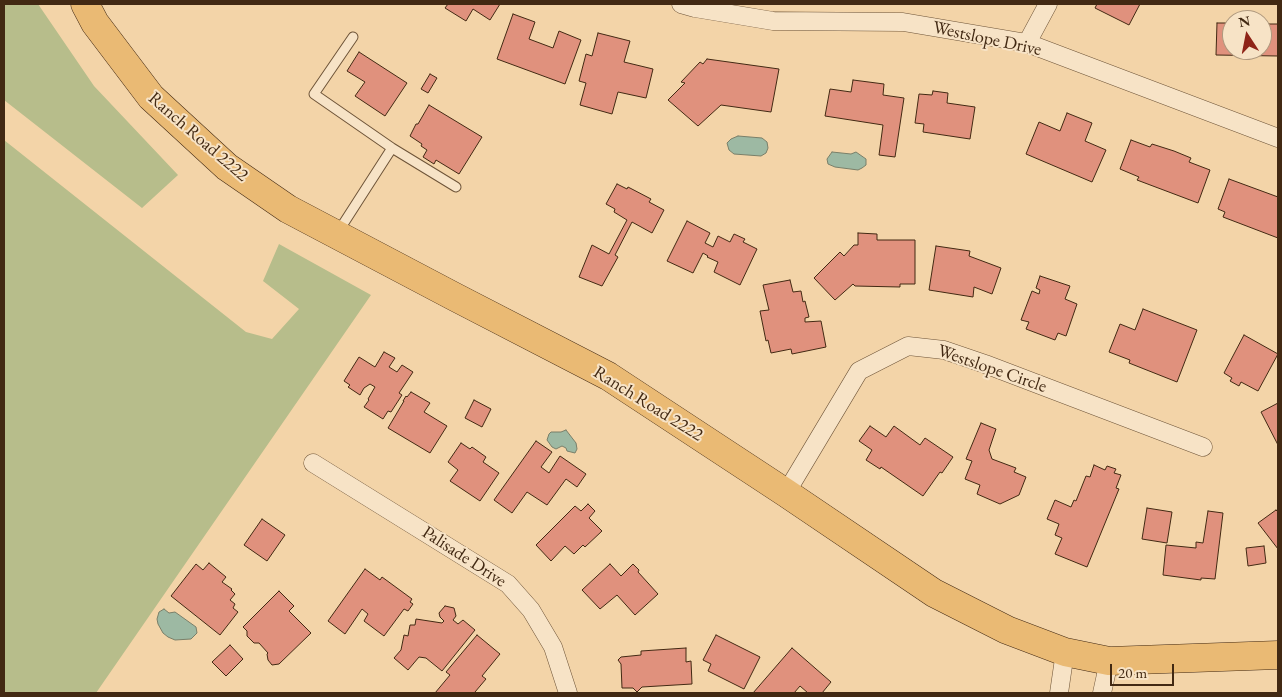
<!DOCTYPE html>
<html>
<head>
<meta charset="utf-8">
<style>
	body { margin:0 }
	#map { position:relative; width:1282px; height:697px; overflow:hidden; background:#f3d4a8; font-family:"EB Garamond",serif }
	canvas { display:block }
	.frame { position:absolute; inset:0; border:5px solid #422913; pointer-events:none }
	.north { position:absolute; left:1222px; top:10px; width:50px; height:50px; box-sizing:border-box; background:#f7e3c6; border:1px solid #af997e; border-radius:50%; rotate:349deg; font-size:14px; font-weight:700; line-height:20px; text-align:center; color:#422913 }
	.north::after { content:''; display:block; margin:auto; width:18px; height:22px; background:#8f2418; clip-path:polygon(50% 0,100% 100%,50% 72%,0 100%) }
	.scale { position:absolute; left:1110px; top:664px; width:64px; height:22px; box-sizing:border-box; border:2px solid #422913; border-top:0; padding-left:6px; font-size:15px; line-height:18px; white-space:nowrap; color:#422913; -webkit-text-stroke:4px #f7e3c6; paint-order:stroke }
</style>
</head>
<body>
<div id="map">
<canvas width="1282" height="697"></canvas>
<div class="frame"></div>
<div class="north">N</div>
<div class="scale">20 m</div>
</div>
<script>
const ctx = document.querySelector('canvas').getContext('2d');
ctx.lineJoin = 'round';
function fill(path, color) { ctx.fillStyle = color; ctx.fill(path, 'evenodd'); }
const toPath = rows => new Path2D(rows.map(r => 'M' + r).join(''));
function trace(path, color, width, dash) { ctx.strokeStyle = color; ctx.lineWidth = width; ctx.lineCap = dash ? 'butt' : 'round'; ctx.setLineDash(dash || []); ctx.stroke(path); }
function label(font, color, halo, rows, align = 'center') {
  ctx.font = font + ' "EB Garamond",serif'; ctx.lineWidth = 4; ctx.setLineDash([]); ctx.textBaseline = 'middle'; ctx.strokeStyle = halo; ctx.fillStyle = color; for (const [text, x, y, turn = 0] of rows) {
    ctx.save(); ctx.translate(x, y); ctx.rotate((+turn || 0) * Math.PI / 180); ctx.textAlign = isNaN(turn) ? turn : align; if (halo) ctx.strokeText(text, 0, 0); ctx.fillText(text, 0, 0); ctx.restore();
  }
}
const green = toPath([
	[4,4,38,4,94,86,178,175,142,208,4,100],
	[4,140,246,332,272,339,299,309,263,281,279,244,371,295,96,693,4,693]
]);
const water = toPath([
	[738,136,762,138,767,142,768,148,766,153,761,156,734,154,729,150,727,143,731,139,738,136],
	[832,152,851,154,856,152,866,159,866,165,862,168,858,170,835,167,828,164,827,159,832,152],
	[566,430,576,443,577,449,575,453,567,451,566,448,562,446,556,449,552,447,547,440,549,434,551,432,561,432,566,430],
	[164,609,169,613,175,612,196,627,197,633,191,639,175,640,168,637,163,633,158,624,157,619,159,612,164,609]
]);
const building = toPath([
	[448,4,500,4,490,20,473,9,466,21,445,8,448,4],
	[1097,4,1140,4,1129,25,1095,8,1097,4],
	[513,14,535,22,529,39,553,48,559,31,581,40,565,84,497,59,513,14],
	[1217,23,1232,23,1232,50,1262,50,1262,24,1278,24,1278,56,1216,55,1217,23],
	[598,33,630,41,624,62,653,69,646,98,618,92,612,114,580,105,586,83,579,81,586,54,592,56,598,33],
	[359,52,407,83,385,116,355,96,365,82,347,71,359,52],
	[707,59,779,69,771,112,721,105,698,126,668,100,685,83,681,82,700,62,703,64,707,59],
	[430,74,437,78,428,93,421,89,430,74],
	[853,80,884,84,883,95,904,98,895,157,879,155,883,125,825,116,830,89,851,92,853,80],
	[933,91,948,93,947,103,975,107,970,139,923,132,924,124,915,123,919,94,932,95,933,91],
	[429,105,482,137,459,174,436,160,434,164,423,157,427,150,421,146,422,144,410,136,416,124,418,124,429,105],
	[1067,113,1092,123,1085,141,1106,150,1092,182,1026,154,1039,122,1060,131,1067,113],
	[1131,140,1150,147,1152,144,1174,151,1191,158,1189,162,1210,170,1198,203,1137,180,1139,177,1120,169,1131,140],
	[1229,179,1278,197,1278,238,1223,217,1225,212,1218,209,1229,179],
	[617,184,627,189,628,187,651,199,649,202,664,210,652,233,632,222,615,255,618,257,602,286,579,277,592,245,609,254,627,220,614,212,615,209,606,204,617,184],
	[687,221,710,233,705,243,713,247,718,236,730,242,734,234,745,239,743,242,757,249,740,285,714,272,718,262,707,257,708,256,703,253,693,273,667,261,687,221],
	[858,233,877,234,877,240,915,240,915,284,900,284,900,287,855,286,853,284,835,300,814,278,840,252,844,256,854,245,858,245,858,233],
	[936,246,970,251,969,256,1001,268,992,294,974,287,973,297,929,290,936,246],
	[1040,276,1070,286,1065,299,1077,304,1066,336,1058,333,1055,340,1026,329,1029,322,1021,320,1032,291,1039,294,1040,290,1036,288,1040,276],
	[790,280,793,292,801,291,803,302,805,301,809,317,805,318,805,322,821,321,826,347,792,354,791,349,771,353,768,340,766,341,760,311,769,310,763,285,790,280],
	[1143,309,1197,330,1177,382,1129,363,1130,360,1109,352,1120,324,1135,330,1143,309],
	[1244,335,1278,354,1258,391,1241,382,1239,386,1230,381,1232,378,1224,373,1244,335],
	[384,352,395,358,389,367,397,372,402,365,413,372,399,393,402,395,391,412,388,411,383,419,364,407,369,400,368,399,375,387,370,384,364,388,360,395,348,387,350,385,344,381,359,357,375,367,384,352],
	[411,392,430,403,424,412,447,426,430,453,388,428,404,401,403,401,406,396,407,397,411,392],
	[474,400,491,409,482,427,465,418,474,400],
	[1278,403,1278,445,1261,412,1278,403],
	[981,423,996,429,989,450,992,459,1016,468,1014,472,1026,477,1019,495,1000,504,977,494,980,485,965,479,972,461,966,459,981,423],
	[870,426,886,437,894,426,920,445,925,438,953,457,942,473,940,472,923,496,881,467,880,469,866,460,872,450,859,441,870,426],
	[536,441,552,452,541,467,549,473,560,456,586,474,577,487,566,479,547,505,527,492,512,513,494,500,536,441],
	[461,443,470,449,472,447,486,457,483,462,499,473,480,501,450,481,458,470,448,462,461,443],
	[1094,465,1105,470,1107,466,1116,469,1114,473,1121,475,1116,488,1119,489,1087,567,1055,554,1062,538,1055,535,1059,524,1047,519,1055,500,1071,507,1074,500,1076,501,1086,476,1090,477,1094,465],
	[588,504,595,511,589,518,602,531,585,547,583,545,574,554,565,546,551,561,536,545,575,506,581,511,588,504],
	[1147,508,1172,512,1167,543,1142,539,1147,508],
	[1276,510,1277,511,1278,510,1278,549,1258,523,1276,510],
	[1208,511,1223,513,1215,579,1201,578,1201,580,1163,575,1166,545,1196,548,1196,542,1203,543,1208,511],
	[262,519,285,535,267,561,244,545,262,519],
	[1264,546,1266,563,1248,566,1246,548,1264,546],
	[209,563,226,577,222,582,232,589,231,590,235,594,230,600,235,604,233,608,238,612,220,635,171,596,196,564,203,570,209,563],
	[610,564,621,576,633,564,639,570,638,572,658,594,635,615,617,595,600,609,582,590,610,564],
	[365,569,380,580,382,577,412,599,410,602,413,604,408,611,404,609,384,636,364,621,368,614,362,609,345,634,328,621,365,569],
	[279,591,294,606,289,611,311,633,279,664,272,665,268,660,267,654,268,653,259,643,254,643,247,636,247,631,243,627,279,591],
	[445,606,454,608,456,616,453,620,458,624,463,620,475,630,442,671,426,658,419,657,408,670,394,658,401,650,404,635,408,636,410,625,415,625,416,619,442,623,444,621,440,617,439,613,445,606],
	[477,635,500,654,482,676,486,679,475,692,476,693,435,693,450,675,446,672,477,635],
	[716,635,760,657,744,689,708,671,711,664,703,660,716,635],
	[230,645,243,659,226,676,212,662,230,645],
	[686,648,686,662,691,661,692,684,642,687,637,692,633,688,622,688,621,664,618,660,621,657,641,655,641,651,686,648],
	[792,648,831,682,822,693,808,693,800,686,794,693,753,693,792,648]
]);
const service = toPath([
	[353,37,314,94,392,148,456,187],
	[338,232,392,148]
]);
const minor = toPath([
	[681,4,695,8,773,21,903,22,1027,43,1278,138],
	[1027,43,1048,4],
	[313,463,508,584,531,610,553,647,568,693],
	[786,493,859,371,908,346,944,350,985,364,1203,447],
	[1059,693,1065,652],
	[1102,693,1109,661]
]);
const primary = toPath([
	[85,4,95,23,151,97,227,167,288,209,455,297,608,376,786,493,934,593,1007,630,1065,652,1109,661,1278,655]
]);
const streetNames = [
	["Westslope Drive",987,39,12],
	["Ranch Road 2222",198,137,41],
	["Westslope Circle",992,369,19],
	["Ranch Road 2222",648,404,32],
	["Palisade Drive",464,557,33]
];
fill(green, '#b7bd8b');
fill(water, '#9db9a3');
trace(water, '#797f69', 1);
fill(building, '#e0917d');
trace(building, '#422913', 1);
trace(service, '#6e5438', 11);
trace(minor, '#6e5438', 19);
trace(primary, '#422913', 29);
trace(service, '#f7e3c6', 9);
trace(minor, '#f7e3c6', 18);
trace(primary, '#eaba74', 28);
label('18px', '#422913', '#f7e3c6', streetNames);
</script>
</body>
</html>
